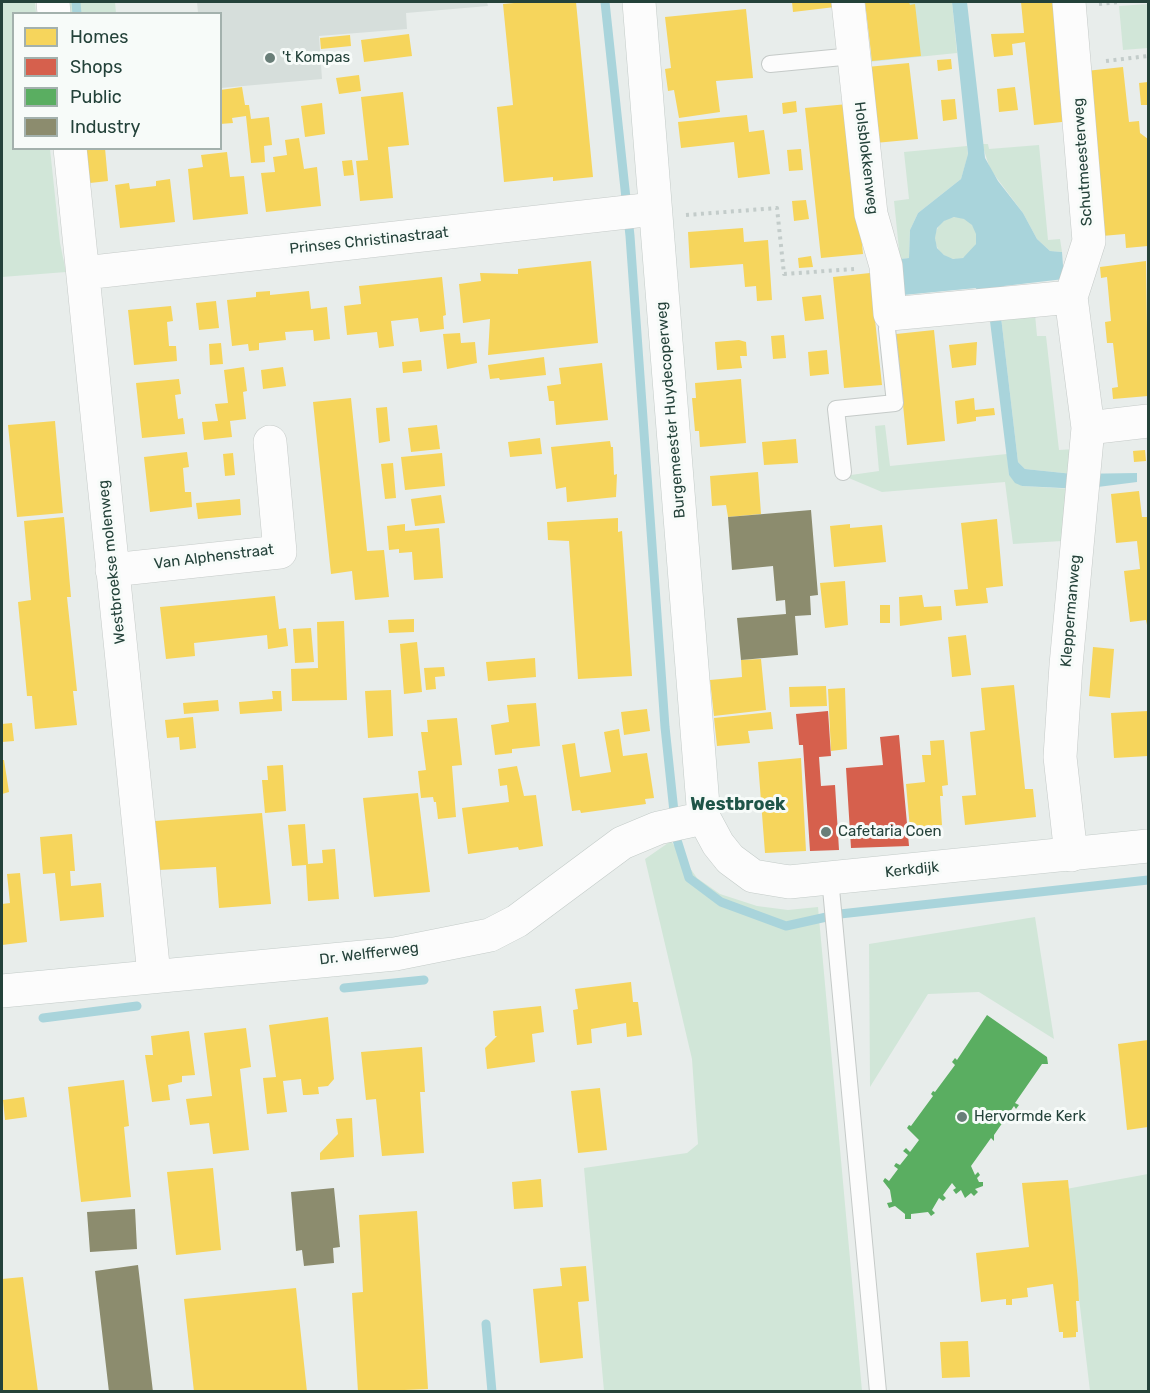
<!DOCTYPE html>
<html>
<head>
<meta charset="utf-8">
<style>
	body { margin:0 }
	#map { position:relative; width:1150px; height:1393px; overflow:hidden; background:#e8edeb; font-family:Rubik,sans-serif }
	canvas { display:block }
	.frame { position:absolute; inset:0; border:3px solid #24423a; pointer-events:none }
	.legend { position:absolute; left:12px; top:12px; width:210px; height:138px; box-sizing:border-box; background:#f7fbf9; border:2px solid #a3b1ad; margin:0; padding:8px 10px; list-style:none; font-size:18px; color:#24423a }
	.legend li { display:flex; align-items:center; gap:12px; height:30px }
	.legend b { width:30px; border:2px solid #a3b1ad }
</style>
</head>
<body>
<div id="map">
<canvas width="1150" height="1393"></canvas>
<div class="frame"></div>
<ul class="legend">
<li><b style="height:16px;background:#f6d55c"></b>Homes</li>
<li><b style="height:16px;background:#d6604d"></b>Shops</li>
<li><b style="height:16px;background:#5aae61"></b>Public</li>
<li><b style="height:16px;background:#8c8c6e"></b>Industry</li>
</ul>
</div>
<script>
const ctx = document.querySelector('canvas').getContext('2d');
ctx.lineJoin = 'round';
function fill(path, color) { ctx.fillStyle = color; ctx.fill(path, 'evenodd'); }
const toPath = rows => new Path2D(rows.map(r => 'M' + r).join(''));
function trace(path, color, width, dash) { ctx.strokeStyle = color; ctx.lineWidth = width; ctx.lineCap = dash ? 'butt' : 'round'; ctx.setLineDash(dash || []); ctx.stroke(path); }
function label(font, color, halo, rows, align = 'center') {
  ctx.font = font + ' Rubik,sans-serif'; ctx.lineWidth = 6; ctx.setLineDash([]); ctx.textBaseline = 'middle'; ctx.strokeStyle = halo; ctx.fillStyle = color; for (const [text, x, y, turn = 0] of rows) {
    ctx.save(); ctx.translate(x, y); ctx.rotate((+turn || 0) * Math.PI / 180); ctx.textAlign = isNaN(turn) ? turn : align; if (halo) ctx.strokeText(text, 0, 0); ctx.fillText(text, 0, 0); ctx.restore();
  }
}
const built = toPath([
	[197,2,487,2,488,6,406,13,407,29,319,36,322,79,221,88,220,14,198,13]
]);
const green = toPath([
	[2,2,35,2,36,13,14,14,14,148,50,149,60,243,66,272,2,277],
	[62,2,115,2,116,13,63,13],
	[886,2,952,2,957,53,868,62,866,53,891,50],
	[1148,4,1148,48,1123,50,1119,6],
	[982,144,988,144,989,149,1039,145,1048,240,1060,239,1062,252,1050,251,1037,239,1023,213,990,169],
	[967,146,968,155,961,179,918,213,910,230,909,258,900,259,894,201,909,199,904,152],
	'935 238a21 21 0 1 1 42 0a21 21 0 1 1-42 0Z',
	[1035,314,1037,336,1046,336,1059,450,1075,449,1073,474,1025,469,1018,462,1001,317],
	[885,425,890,466,1007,454,1009,475,1022,486,1072,489,1062,541,1013,544,1005,482,882,492,844,476,879,471,875,426],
	[671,841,697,878,720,894,757,906,788,910,818,907,862,1391,604,1391,584,1168,687,1153,698,1144,692,1059,645,859],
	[1035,917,1054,1039,979,992,928,994,870,1087,869,944],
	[1148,1174,1148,1391,1090,1391,1066,1189]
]);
const water = toPath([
	[952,2,967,2,985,158,998,181,1023,213,1037,239,1050,251,1062,252,1064,279,1004,286,1001,317,1018,462,1025,469,1073,474,1137,473,1137,482,1082,489,1022,486,1015,483,1009,475,988,305,978,297,976,288,903,295,900,259,909,258,910,230,918,213,961,179,968,154],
	[954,217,964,219,972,225,976,234,976,244,963,258,953,259,944,255,937,248,935,238,937,228,944,221]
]);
const homes = toPath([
	[525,2,576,2,593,177,553,181,553,177,504,182,497,107,513,105,503,4],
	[792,2,834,2,835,7,793,12],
	[865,2,909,2,910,5,915,4,921,56,872,61],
	[1021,2,1059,2,1071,121,1034,125,1025,42,1012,44,1013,55,994,57,991,34,1024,33],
	[746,9,753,78,716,81,720,112,679,118,674,90,668,91,665,69,671,68,665,17],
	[409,34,412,56,364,62,361,40],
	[350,35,351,46,321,49,320,38],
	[951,59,952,69,938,71,937,60],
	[909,63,918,139,875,143,867,67],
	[1123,67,1129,122,1139,121,1140,133,1148,139,1148,246,1126,248,1125,234,1102,236,1086,71],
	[359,75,361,91,339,94,336,78],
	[1148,82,1148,105,1141,105,1139,83],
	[242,87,245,105,249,105,251,119,269,117,272,145,264,146,265,162,251,163,246,116,232,118,233,123,220,124,220,90],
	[1015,87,1018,110,999,112,997,89],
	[403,92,409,145,388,147,393,198,360,201,356,161,368,160,361,97],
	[955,99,957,119,943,121,941,100],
	[796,101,797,112,783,114,782,103],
	[322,103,325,134,305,137,301,106],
	[848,104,863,254,821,258,805,108],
	[747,115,749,132,764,130,770,174,738,178,734,142,681,148,678,122],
	[299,138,304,169,317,167,321,206,266,212,261,173,275,172,273,157,287,155,285,140],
	[86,148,105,148,108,181,90,183],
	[801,149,803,170,789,171,787,150],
	[227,152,230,177,244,176,248,214,193,220,188,169,203,167,201,155],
	[352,160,354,175,344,176,342,161],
	[170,179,175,222,120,228,115,185,129,183,130,189,156,186,156,181],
	[806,200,809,219,794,221,792,201],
	[743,228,744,242,768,240,772,300,757,301,756,286,745,287,743,264,690,268,688,232],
	[811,256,813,267,799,268,798,258],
	[591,261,598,343,488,355,490,319,463,323,459,284,481,281,480,273,518,274,518,269],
	[1146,261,1148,396,1113,399,1112,388,1118,387,1113,343,1107,343,1105,322,1111,321,1107,277,1101,278,1100,267],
	[870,273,882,385,844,388,833,277],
	[442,277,446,315,443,316,444,329,420,332,418,318,391,321,394,346,379,348,377,332,347,335,344,306,361,304,359,286],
	[270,291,270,295,309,291,311,309,327,307,330,339,314,341,313,330,285,332,286,340,259,343,259,350,249,351,248,344,232,346,227,300,256,297,256,292],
	[821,295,824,319,805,321,802,297],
	[216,301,219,328,199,330,196,303],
	[171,306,173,321,167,322,169,346,176,346,177,361,134,365,128,310],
	[934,330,945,441,907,445,896,334],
	[460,333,461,343,475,342,477,363,447,369,443,334],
	[784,335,786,358,773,359,771,336],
	[739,340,746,342,747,356,740,356,742,368,717,370,715,342],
	[977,342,976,365,952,368,949,345],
	[221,343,223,364,210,365,209,344],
	[827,350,829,374,810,376,808,352],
	[544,357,546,375,500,380,499,378,490,379,488,365],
	[421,360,422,371,403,373,402,362],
	[602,363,608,420,556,425,554,401,549,401,547,386,561,384,559,368],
	[244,367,247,391,243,392,246,419,230,421,232,437,204,440,202,422,218,421,215,404,228,403,224,370],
	[283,367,286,386,263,389,261,370],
	[179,379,181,394,175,395,178,419,183,418,185,434,142,438,136,383],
	[741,379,746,443,700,447,699,431,695,431,692,398,696,398,695,383],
	[351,398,367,551,384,550,389,597,355,600,352,571,331,574,313,402],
	[974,398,975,410,994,408,995,415,976,417,976,421,957,424,955,401],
	[387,407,390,441,379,443,376,408],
	[55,421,63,513,17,517,8,425],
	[437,425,440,449,411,452,408,428],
	[540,438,542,454,510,457,508,442],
	[796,439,798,463,764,465,762,442],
	[610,441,611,447,613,447,614,475,617,474,616,497,567,502,566,487,556,489,551,447],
	[1145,450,1146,461,1134,462,1133,451],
	[187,452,189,467,183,468,185,492,191,492,192,507,150,512,144,457],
	[233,453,235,475,225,476,223,454],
	[442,453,445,486,405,490,401,457],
	[393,463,396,498,385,499,381,464],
	[758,472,761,514,728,517,726,505,712,506,710,476],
	[1139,491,1142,517,1148,517,1148,630,1146,620,1130,622,1124,571,1140,569,1137,541,1116,543,1111,494],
	[441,495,445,523,415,526,411,499],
	[240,499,241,515,198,519,196,503],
	[64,517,71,597,67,597,77,691,73,691,77,725,35,729,32,696,27,696,18,602,31,600,24,521],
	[618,518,618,532,622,531,632,676,578,679,569,541,548,540,547,522],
	[997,519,1003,586,986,588,988,603,956,606,954,590,968,589,961,523],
	[405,524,405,531,439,528,443,578,414,580,412,552,399,553,399,549,389,550,387,526],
	[850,524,850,528,882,525,886,562,834,567,830,526],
	[845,581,848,625,825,628,820,583],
	[922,595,924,607,941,606,942,620,900,626,899,597],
	[275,596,279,629,286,628,288,646,268,649,267,635,194,643,195,656,166,659,160,607],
	[880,605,890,605,890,623,880,623],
	[414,619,414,632,389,633,388,620],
	[344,621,347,700,292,701,291,669,318,668,317,622],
	[311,628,314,662,295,663,293,629],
	[966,635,971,675,952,677,948,637],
	[417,642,422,692,404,694,400,644],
	[1093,647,1114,649,1110,698,1089,696],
	[535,658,536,677,488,681,486,662],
	[761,659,766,710,714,716,710,680,742,677,741,660],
	[444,667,445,676,435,677,436,689,426,690,424,668],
	[1014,685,1025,789,1033,789,1036,817,965,825,962,796,976,795,970,732,985,730,981,688],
	[826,686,827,706,790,707,789,687],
	[845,688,847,749,831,751,828,689],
	[391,690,393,736,368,738,365,691],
	[272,691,281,691,282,711,240,714,239,702,273,699],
	[218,700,219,711,184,714,183,703],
	[536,703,540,746,512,749,512,753,495,755,491,725,509,722,507,705],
	[647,709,650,731,624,735,621,712],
	[1148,711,1148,756,1114,758,1111,713],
	[771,712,773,729,748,731,750,743,717,746,714,718],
	[193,717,196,748,180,750,179,737,167,738,165,720],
	[457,718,462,765,452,766,456,817,438,819,436,802,434,802,433,797,421,798,418,771,426,770,421,732,428,732,427,720],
	[12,723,14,741,2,742,2,724],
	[619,729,623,756,647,753,654,798,645,799,646,804,581,813,580,810,572,811,562,745,575,743,580,777,611,772,604,732],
	[944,740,948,785,942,786,943,796,940,796,942,825,910,829,906,784,925,782,922,755,931,755,930,741],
	[801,758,806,851,765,853,758,762],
	[2,760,4,760,9,792,2,794],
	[283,765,286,811,265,813,262,780,268,780,267,766],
	[517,766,524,796,536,795,543,846,519,850,518,847,468,854,462,808,509,802,507,785,500,786,498,769],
	[418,793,430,892,374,897,363,798],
	[262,813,271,904,219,908,216,867,159,870,155,821],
	[305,824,308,864,323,863,322,850,335,849,339,899,308,901,306,865,292,866,288,825],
	[72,834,75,871,70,871,71,886,101,883,104,917,60,921,55,873,43,874,40,837],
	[20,873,27,942,2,945,2,904,10,903,7,874],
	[631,982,633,1002,638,1002,642,1035,627,1037,626,1023,591,1029,592,1043,577,1045,573,1010,578,1009,575,989],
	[541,1006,544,1032,532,1034,535,1062,487,1069,485,1048,497,1036,495,1036,493,1011],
	[328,1017,334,1079,328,1086,318,1087,319,1094,307,1095,303,1095,301,1079,283,1081,287,1112,267,1114,263,1078,276,1077,269,1025],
	[246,1028,251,1067,240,1069,249,1150,213,1154,209,1123,190,1125,186,1099,212,1096,204,1033],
	[189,1031,195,1075,182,1076,182,1082,168,1085,170,1100,152,1102,145,1055,153,1055,151,1036],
	[1148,1040,1148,1127,1127,1130,1118,1044],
	[422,1047,425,1092,420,1092,424,1153,382,1156,376,1099,366,1100,361,1052],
	[124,1080,129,1126,124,1127,131,1197,81,1202,68,1087],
	[600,1088,607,1150,578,1153,571,1091],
	[24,1097,27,1117,5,1120,3,1100],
	[352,1118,354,1157,320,1160,320,1153,338,1134,336,1119],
	[213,1168,221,1250,176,1255,167,1172],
	[541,1179,543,1207,514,1209,512,1182],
	[1068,1180,1078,1281,1079,1301,1076,1301,1078,1332,1076,1332,1076,1337,1063,1338,1063,1332,1059,1332,1053,1284,1027,1288,1028,1297,1012,1299,1012,1305,1006,1305,1006,1299,981,1302,976,1253,1029,1247,1022,1183],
	[417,1211,428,1389,358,1392,352,1293,363,1292,359,1215],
	[586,1266,589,1301,578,1302,583,1358,540,1363,533,1289,562,1286,560,1268],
	[23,1277,38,1392,2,1392,2,1279],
	[296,1288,307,1392,194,1392,184,1299],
	[968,1341,970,1377,942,1378,940,1342]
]);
const shops = toPath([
	[828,711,831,756,819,757,821,786,835,785,839,850,810,851,803,745,799,745,796,714],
	[899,735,909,846,851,848,846,768,883,765,880,737]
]);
const public = toPath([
	[987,1015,1047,1057,1048,1064,1042,1064,1015,1103,1019,1105,1016,1109,1014,1106,994,1135,994,1141,991,1138,971,1166,975,1175,978,1172,980,1175,977,1178,979,1182,983,1182,983,1186,975,1189,978,1192,974,1196,971,1193,965,1198,961,1190,956,1194,953,1190,956,1188,952,1183,943,1195,946,1198,943,1201,939,1198,932,1210,935,1213,931,1216,928,1212,911,1214,911,1219,905,1219,905,1214,895,1206,889,1208,887,1203,892,1202,890,1190,883,1181,885,1178,889,1181,898,1169,894,1166,896,1163,900,1165,908,1155,903,1151,906,1148,910,1152,919,1140,907,1128,909,1125,911,1126,933,1096,931,1094,933,1091,935,1092,955,1065,952,1062,955,1058,957,1060]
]);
const industry = toPath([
	[811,510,818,595,810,596,811,615,795,616,798,655,741,660,737,618,786,614,785,600,776,601,773,566,732,570,728,517],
	[334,1188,340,1247,333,1248,334,1263,304,1266,302,1250,296,1251,291,1192],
	[135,1209,137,1249,90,1252,87,1212],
	[138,1265,153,1392,109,1392,95,1271]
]);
const stream = toPath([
	[76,2,77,14],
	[605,2,630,236,665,727,677,840,689,878,721,902,786,926,840,914,1148,880],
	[344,988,424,980],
	[43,1018,137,1006],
	[486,1324,492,1392]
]);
const path = toPath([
	[1099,4,1120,2],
	[1106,61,1148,56],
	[686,215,777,208,784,274,854,269]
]);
const lane = toPath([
	[770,64,853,56],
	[843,472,836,409,895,403,887,329,890,314],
	[830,878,878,1392]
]);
const street = toPath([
	[53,2,54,14],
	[848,2,871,214,886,266,890,314,1071,297],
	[1069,2,1089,241,1071,297,1088,428,1066,665,1060,757,1071,855],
	[70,148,154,975],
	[84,273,654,209],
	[1088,428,1148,421],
	[112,570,280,552,270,442]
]);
const secondary = toPath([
	[639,2,704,818,718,844,730,859,753,876,789,882,1148,846],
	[2,991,395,954,490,935,517,921,622,843,658,828,704,818]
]);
const markers = [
	[270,58,6,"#697e78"],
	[826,832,6,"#697e78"],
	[962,1117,6,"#697e78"]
];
const poiNames = [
	["'t Kompas",282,58],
	["Cafetaria Coen",838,832],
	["Hervormde Kerk",974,1117]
];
const streetNames = [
	["Holsblokkenweg",866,158,83],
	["Schutmeesterweg",1083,162,-94],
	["Prinses Christinastraat",369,241,-6],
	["Burgemeester Huydecoperweg",671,410,-95],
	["Van Alphenstraat",214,557,-7],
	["Westbroekse molenweg",112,562,-96],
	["Kleppermanweg",1071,611,-85],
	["Kerkdijk",912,870,-6],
	["Dr. Welfferweg",369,954,-7]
];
const quarterNames = [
	["Westbroek",738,805]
];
fill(built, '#d6dedb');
fill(green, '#d1e6d8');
fill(water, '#a9d4db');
fill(homes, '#f6d55c');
fill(shops, '#d6604d');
fill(public, '#5aae61');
fill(industry, '#8c8c6e');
trace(stream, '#a9d4db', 9);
trace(lane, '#c5cac8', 18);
trace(street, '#c5cac8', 34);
trace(secondary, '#c3cbc8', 34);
trace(path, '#c3ccca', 4, [3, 4.5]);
trace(lane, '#fcfcfc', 16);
trace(street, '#fcfcfc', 33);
trace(secondary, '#fcfcfc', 33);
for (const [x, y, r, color] of markers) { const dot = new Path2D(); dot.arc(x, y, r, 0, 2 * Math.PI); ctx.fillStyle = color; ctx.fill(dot); trace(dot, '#f7fbf9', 2); }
label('15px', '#24423a', '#f7fbf9', poiNames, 'left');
label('15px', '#24423a', '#f7fbf9', streetNames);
label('bold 18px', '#1f5548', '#f7fbf9', quarterNames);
</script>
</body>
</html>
